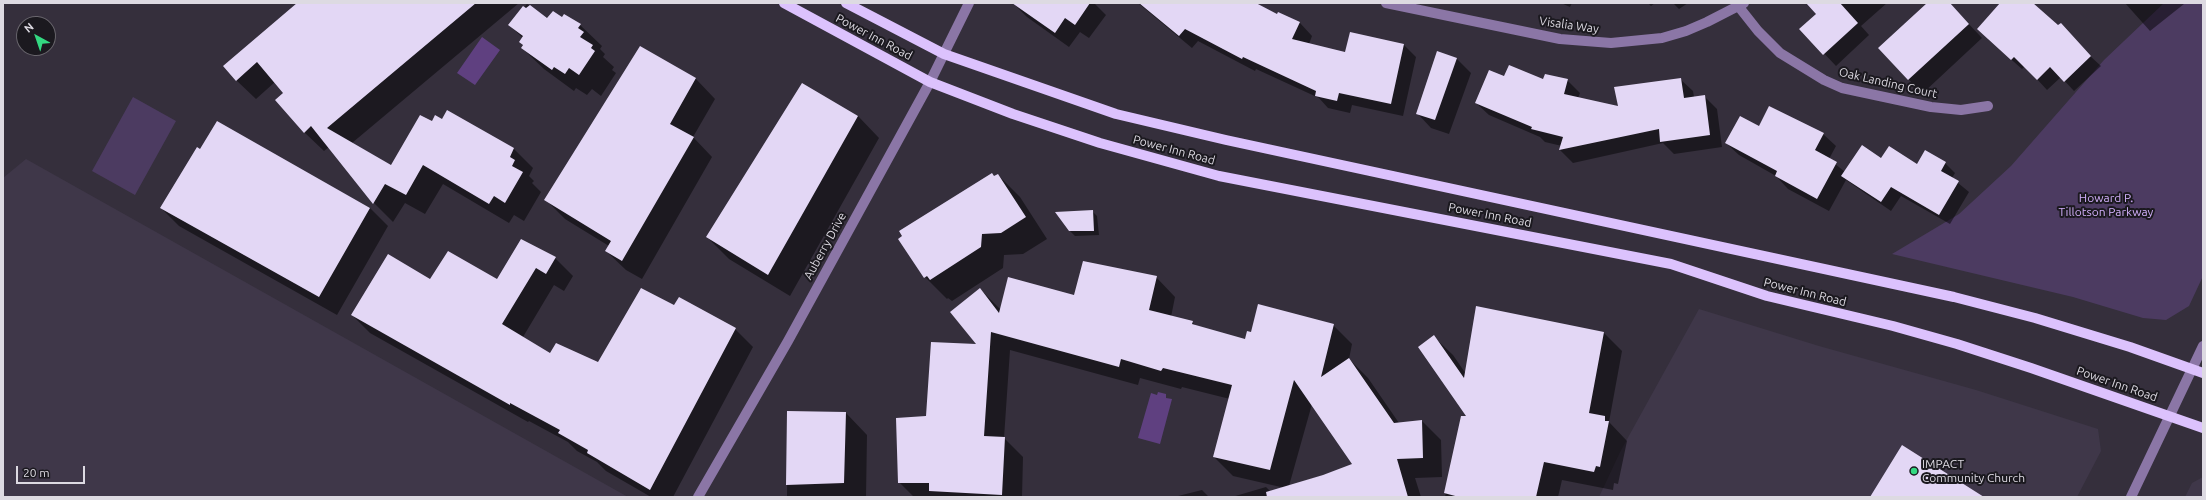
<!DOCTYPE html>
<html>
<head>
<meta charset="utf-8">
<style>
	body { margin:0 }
	#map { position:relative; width:2206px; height:500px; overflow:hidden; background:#352f3c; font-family:Ubuntu,sans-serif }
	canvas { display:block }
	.frame { position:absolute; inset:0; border:4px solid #dddae2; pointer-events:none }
	.north { position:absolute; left:16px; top:16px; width:40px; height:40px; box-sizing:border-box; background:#1b191f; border:1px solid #69666d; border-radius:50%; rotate:320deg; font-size:11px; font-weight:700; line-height:16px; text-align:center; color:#dddae2 }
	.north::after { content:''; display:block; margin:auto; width:14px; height:18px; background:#33d881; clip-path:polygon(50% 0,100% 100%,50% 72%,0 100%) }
	.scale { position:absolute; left:16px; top:466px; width:69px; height:18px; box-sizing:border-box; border:2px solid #dddae2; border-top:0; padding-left:5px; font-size:12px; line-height:14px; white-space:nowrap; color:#dddae2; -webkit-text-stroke:3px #1b191f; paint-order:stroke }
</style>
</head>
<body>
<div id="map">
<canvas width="2206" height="500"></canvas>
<div class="frame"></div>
<div class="north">N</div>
<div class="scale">20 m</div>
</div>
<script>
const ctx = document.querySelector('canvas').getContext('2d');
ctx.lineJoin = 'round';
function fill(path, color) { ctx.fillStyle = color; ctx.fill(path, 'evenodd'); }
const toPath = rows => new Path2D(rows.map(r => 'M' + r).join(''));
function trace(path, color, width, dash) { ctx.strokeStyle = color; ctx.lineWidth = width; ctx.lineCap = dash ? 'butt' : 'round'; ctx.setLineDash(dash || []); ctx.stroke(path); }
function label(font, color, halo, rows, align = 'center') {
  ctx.font = font + ' Ubuntu,sans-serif'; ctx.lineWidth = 4; ctx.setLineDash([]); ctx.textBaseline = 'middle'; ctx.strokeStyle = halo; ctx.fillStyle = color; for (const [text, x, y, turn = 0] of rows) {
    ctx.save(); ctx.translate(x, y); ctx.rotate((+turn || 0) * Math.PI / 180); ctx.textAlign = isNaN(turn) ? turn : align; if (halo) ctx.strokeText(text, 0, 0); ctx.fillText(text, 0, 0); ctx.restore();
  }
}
const built = toPath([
	[26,159,628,497,3,497,3,178],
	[1699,309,1819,346,1976,390,2098,429,2101,451,2077,497,1599,497,1620,452],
	[2203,477,2203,497,2185,497,2192,483]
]);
const green = toPath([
	[2164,3,2203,3,2203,276,2189,306,2166,320,2143,318,2073,297,1892,254,1959,214,2011,166,2104,60],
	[133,97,176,121,135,195,92,171]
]);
const water = toPath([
	[482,37,500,50,475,85,457,73],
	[1158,392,1166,394,1166,398,1172,399,1160,444,1138,438,1151,393,1157,395]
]);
const shadow = toPath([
	[299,3,519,3,352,143,392,166,432,123,443,120,448,112,514,149,533,168,529,176,534,181,532,183,541,192,524,221,514,215,509,223,443,184,425,214,405,203,393,222,374,203,329,147,324,151,304,132,284,93,275,82,256,99,236,80],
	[1013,3,1094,3,1106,15,1089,38,1080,32,1069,47,1027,17],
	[1138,3,1254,3,1277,15,1278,13,1300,23,1312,36,1309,44,1345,53,1404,45,1416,57,1403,116,1352,105,1350,113,1328,108,1319,98,1256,69,1255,71,1198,41,1192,48],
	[1561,3,1572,3,1570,7],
	[1648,3,1655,3,1651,6],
	[1673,3,1688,3,1679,9],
	[1807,3,1887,3,1861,26,1869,35,1836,66,1801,29,1817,14],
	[1928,3,1949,3,1982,38,1923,93,1908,79],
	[2002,3,2032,3,2101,66,2074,91,2061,77,2047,90,2025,66,2022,69,1988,39],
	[2125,3,2183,3,2184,4,2150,31],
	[527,4,548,19,562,18,580,25,602,46,600,49,605,54,603,57,614,67,612,70,616,73,601,96,592,89,587,95,576,88,574,91,544,69,522,48,523,38,509,25],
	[640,47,696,79,715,99,693,137,712,157,642,279,626,270,606,251,609,246,565,219,546,200],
	[1438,53,1457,59,1471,73,1449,134,1431,128,1417,113],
	[1504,77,1567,80,1580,93,1578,98,1619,108,1615,88,1680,79,1693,91,1694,97,1704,96,1717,109,1722,147,1674,154,1663,143,1573,163,1560,150,1562,146,1545,142,1540,137,1489,115,1476,103],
	[858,116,879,138,790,296,729,259,707,237],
	[217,123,370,208,388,226,337,315,179,226,161,208,201,150],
	[1759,127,1823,134,1836,146,1829,159,1845,172,1881,159,1917,166,1945,163,1955,173,1952,178,1969,192,1950,224,1901,196,1891,211,1846,180,1829,211,1788,189,1776,176,1739,155,1726,143],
	[998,175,1020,197,1047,239,1023,254,1004,255,1003,268,952,301,948,298,947,299,925,277,904,237],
	[1092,211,1097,216,1099,235,1075,236,1070,231],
	[555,258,573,276,564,291,554,285,523,337,550,354,599,363,675,307,680,298,735,329,753,347,673,497,651,497,606,471,597,462,577,451,568,442,529,421,528,422,370,333,352,315,430,280,497,281],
	[1156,277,1175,297,1171,317,1192,322,1196,326,1246,340,1251,333,1333,325,1352,344,1349,359,1368,378,1399,423,1422,421,1441,440,1442,477,1415,478,1421,497,1232,497,1266,487,1270,491,1285,488,1233,476,1214,457,1230,399,1182,387,1181,389,1140,378,1138,385,1010,350,1004,438,1023,457,1022,497,914,497,899,482,927,416,978,345,980,289,1001,310,1075,297],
	[1312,404,1354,465,1289,486],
	[1604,333,1622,351,1609,422,1627,441,1618,484,1614,483,1613,490,1562,480,1558,497,1445,497,1462,417,1468,416,1434,337,1453,355,1466,374],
	[788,412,846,413,867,435,866,497,787,497],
	[1202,490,1209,497,1174,497]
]);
const building = toPath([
	[297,3,476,3,327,128,391,165,420,115,432,121,435,115,442,119,447,110,514,148,510,157,515,160,512,166,523,172,505,203,494,196,489,204,423,165,406,195,385,184,373,204,311,126,304,133,275,100,283,93,257,62,236,81,223,66],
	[1012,3,1090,3,1075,25,1065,18,1055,33],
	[1139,3,1256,3,1277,14,1278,12,1300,22,1292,39,1345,52,1350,32,1404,44,1391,104,1339,93,1337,101,1315,96,1316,91,1243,57,1242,59,1185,29,1179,36],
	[1806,3,1840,3,1858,23,1823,55,1799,29,1816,14],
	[1927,3,1950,3,1969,24,1908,80,1878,48],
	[2000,3,2033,3,2058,25,2061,23,2091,56,2064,82,2050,67,2037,80,2014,57,2011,60,1977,29],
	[530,5,547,18,553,11,562,17,564,14,581,24,578,28,584,32,580,37,593,45,591,48,595,51,579,75,569,68,565,74,554,67,552,70,521,48,523,45,519,42,523,36,508,25,523,6,526,8],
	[640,46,696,78,670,124,694,137,622,261,605,251,611,241,544,200],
	[1437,51,1457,58,1435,120,1416,114],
	[1509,65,1543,79,1545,74,1568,79,1564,94,1618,106,1614,87,1681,78,1684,98,1705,95,1710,135,1660,142,1659,129,1559,150,1563,137,1531,129,1532,127,1475,103,1489,70,1504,76],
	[802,83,858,116,768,275,706,237],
	[1769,106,1824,133,1815,150,1837,162,1817,199,1775,176,1777,171,1725,143,1740,116,1759,126],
	[217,121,370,208,319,297,160,208,197,147,200,149],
	[1862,145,1881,158,1889,146,1917,164,1925,150,1946,162,1941,171,1959,181,1939,215,1891,187,1881,202,1841,176],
	[992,173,994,176,998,174,1026,217,1001,233,982,234,981,247,930,280,927,276,924,278,898,239,902,236,899,231],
	[1093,210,1094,231,1069,231,1055,212],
	[521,239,556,257,546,274,536,268,502,324,550,353,556,343,598,362,641,288,674,305,679,297,736,328,650,490,587,453,588,450,558,433,560,430,510,403,510,405,351,315,388,254,430,279,448,251,497,279],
	[1083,261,1157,276,1149,310,1193,321,1192,324,1245,339,1247,331,1251,332,1258,304,1334,324,1321,377,1349,358,1394,423,1422,420,1423,458,1397,459,1408,497,1267,497,1266,492,1323,475,1352,464,1294,380,1270,470,1213,457,1232,385,1163,368,1161,371,1121,359,1119,367,991,332,984,436,1005,437,1002,495,929,491,929,483,898,483,896,418,926,416,931,342,976,344,950,312,980,288,999,313,1008,277,1074,295],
	[1476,306,1604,332,1589,413,1605,416,1605,421,1609,421,1600,467,1596,466,1594,472,1544,462,1536,497,1459,497,1444,493,1461,416,1466,416,1418,347,1434,335,1464,378],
	[787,411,846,412,844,483,786,485],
	[1902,445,1984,497,1870,497]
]);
const minor = toPath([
	[1386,3,1560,39,1611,43,1662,38,1686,31,1707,22,1744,3],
	[1739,7,1758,31,1780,53,1824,80,1842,88,1931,107,1961,110,1988,106],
	[698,497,788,341,930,82,969,3],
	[2131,497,2203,346]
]);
const major = toPath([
	[784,3,930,82,1013,114,1100,143,1219,176,1671,264,1767,296,1893,326,1957,344,2031,368,2203,428],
	[846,3,944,54,1116,114,1226,140,1954,297,2035,318,2130,347,2203,373]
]);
const markers = [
	[1914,471,4,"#33d881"]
];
const streetNames = [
	["Visalia Way",1569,25,8],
	["Power Inn Road",874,37,28],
	["Oak Landing Court",1888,83,13],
	["Power Inn Road",1174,150,15],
	["Power Inn Road",1490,215,11],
	["Auberry Drive",825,246,-61],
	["Power Inn Road",1805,292,14],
	["Power Inn Road",2117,384,19]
];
const parkNames = [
	["Howard P.",2106,198],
	["Tillotson Parkway",2106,212]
];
const poiNames = [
	["IMPACT",1922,464],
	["Community Church",1922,478]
];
fill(built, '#3f3749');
fill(green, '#4c3b61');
fill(water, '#5f4080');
fill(shadow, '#0007');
fill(building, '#e3d7f5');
trace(minor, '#8b76a6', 10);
trace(major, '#dcc2fd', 10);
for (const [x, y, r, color] of markers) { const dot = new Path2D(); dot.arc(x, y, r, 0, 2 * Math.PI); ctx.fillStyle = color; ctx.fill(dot); trace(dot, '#1b191f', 1.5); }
label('12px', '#dddae2', '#1b191f', streetNames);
label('12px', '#d2b0fb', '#1b191f', parkNames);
label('12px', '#dddae2', '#1b191f', poiNames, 'left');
</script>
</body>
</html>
